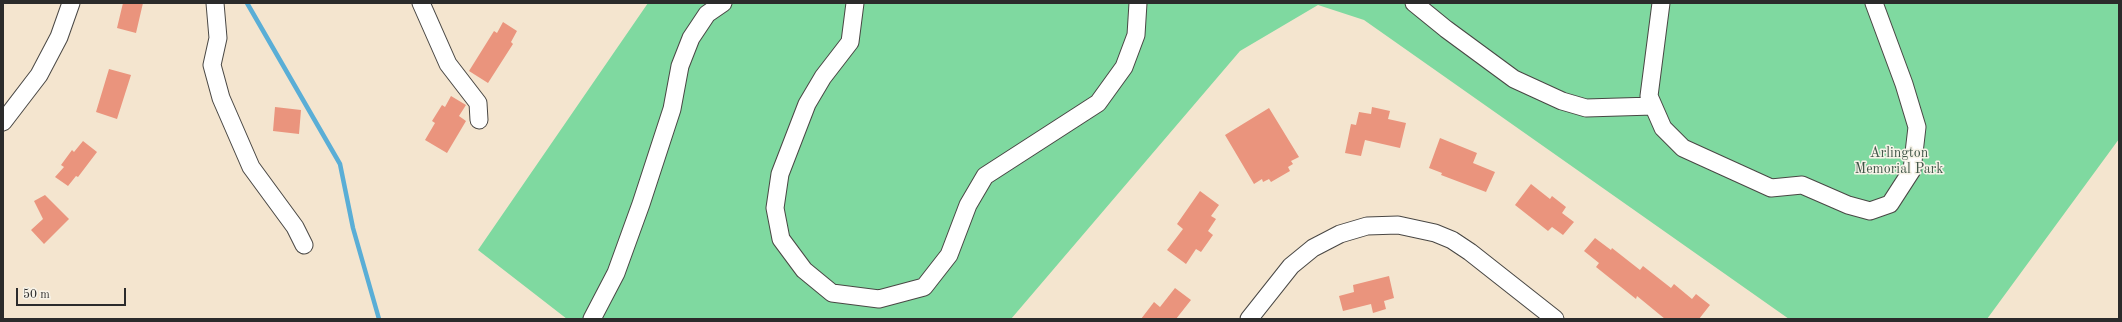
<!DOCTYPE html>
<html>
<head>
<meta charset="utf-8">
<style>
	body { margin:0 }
	#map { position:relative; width:2122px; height:322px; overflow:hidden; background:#f4e5cf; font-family:"Old Standard TT",serif }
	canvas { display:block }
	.frame { position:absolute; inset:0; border:4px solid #2b2b2b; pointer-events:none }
	.scale { position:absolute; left:16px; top:288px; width:110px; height:18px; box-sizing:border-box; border:2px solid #2b2b2b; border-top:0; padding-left:5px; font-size:12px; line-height:14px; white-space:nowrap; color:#2b2b2b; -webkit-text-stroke:3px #f7f3e8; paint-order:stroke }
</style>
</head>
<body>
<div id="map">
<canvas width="2122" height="322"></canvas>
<div class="frame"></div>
<div class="scale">50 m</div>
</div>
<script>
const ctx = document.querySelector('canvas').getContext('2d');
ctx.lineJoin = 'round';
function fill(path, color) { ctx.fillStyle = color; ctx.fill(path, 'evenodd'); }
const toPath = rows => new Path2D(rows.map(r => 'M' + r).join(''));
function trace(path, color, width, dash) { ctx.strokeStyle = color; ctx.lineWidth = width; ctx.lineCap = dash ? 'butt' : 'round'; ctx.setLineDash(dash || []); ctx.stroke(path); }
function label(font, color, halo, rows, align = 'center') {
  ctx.font = font + ' "Old Standard TT",serif'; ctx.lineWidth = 3; ctx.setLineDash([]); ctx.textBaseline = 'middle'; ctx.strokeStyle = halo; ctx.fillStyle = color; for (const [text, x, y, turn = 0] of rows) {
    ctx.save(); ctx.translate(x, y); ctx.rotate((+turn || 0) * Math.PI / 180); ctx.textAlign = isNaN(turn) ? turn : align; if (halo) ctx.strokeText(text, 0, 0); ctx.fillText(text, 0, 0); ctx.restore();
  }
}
const green = toPath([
	[648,3,2119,3,2119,139,1987,319,1789,319,1364,20,1318,5,1240,51,1011,319,567,319,478,250]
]);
const stream = toPath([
	[247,3,340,164,353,228,379,319]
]);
const building = toPath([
	[123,3,143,3,136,33,117,28],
	[503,22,517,31,511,42,513,44,488,83,469,71,494,31,497,33],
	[109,69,131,75,117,119,96,112],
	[451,96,466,105,459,116,466,121,447,153,425,140,435,123,432,121,442,105,445,107],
	[275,107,301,110,299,134,273,131],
	[1372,107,1390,111,1388,119,1406,123,1400,148,1365,140,1361,156,1345,153,1351,124,1356,125,1359,112,1371,114],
	[1269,108,1299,157,1291,161,1293,164,1288,167,1290,171,1271,182,1269,179,1263,182,1262,179,1254,184,1225,135],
	[1440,138,1477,153,1473,163,1495,172,1486,192,1441,175,1442,173,1429,168],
	[83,141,97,152,78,177,76,176,68,186,55,177,64,167,61,165,72,150,74,152],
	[1531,184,1550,199,1552,196,1566,207,1562,213,1574,222,1563,235,1552,227,1548,231,1515,205],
	[1200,191,1219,205,1211,216,1216,219,1208,231,1213,235,1201,252,1196,249,1186,264,1167,250,1183,229,1177,224],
	[45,195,69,219,44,244,31,230,43,219,34,201],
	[1595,238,1611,250,1612,248,1640,270,1643,266,1671,288,1674,284,1692,299,1696,294,1710,305,1699,319,1665,319,1637,296,1636,299,1596,267,1599,263,1584,251],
	[1389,276,1394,298,1384,301,1386,309,1373,313,1371,304,1343,311,1339,296,1354,292,1353,285],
	[1175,288,1191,300,1176,319,1141,319,1154,302,1160,307]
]);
const minor = toPath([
	[215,3,218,38,212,65,221,98,251,167,295,227,304,245],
	[421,3,448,64,478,103,479,120],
	[855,3,850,42,823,77,807,104,780,174,775,208,781,239,804,270,832,293,879,299,924,287,949,255,968,205,985,176,1098,103,1124,67,1136,35,1138,3],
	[1414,3,1446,29,1514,79,1562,101,1586,108,1653,106],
	[1661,3,1649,96,1663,128,1683,148,1771,188,1802,185,1848,205,1870,211,1890,204,1912,170,1917,127,1904,84,1874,3],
	[3,122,39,75,59,37,71,3],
	[592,319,616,273,641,204,672,109,680,66,691,38,707,14,723,3],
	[1249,319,1291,266,1313,248,1340,234,1367,226,1398,225,1435,233,1452,240,1470,252,1555,319]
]);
const parkNames = [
	["Arlington",1899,153],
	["Memorial Park",1899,169]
];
fill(green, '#7fd9a0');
trace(stream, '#5aaed6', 4.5);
fill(building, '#ea947d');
trace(minor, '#494744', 19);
trace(minor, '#fff', 17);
label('14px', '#405648', '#f7f3e8', parkNames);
</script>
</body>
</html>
